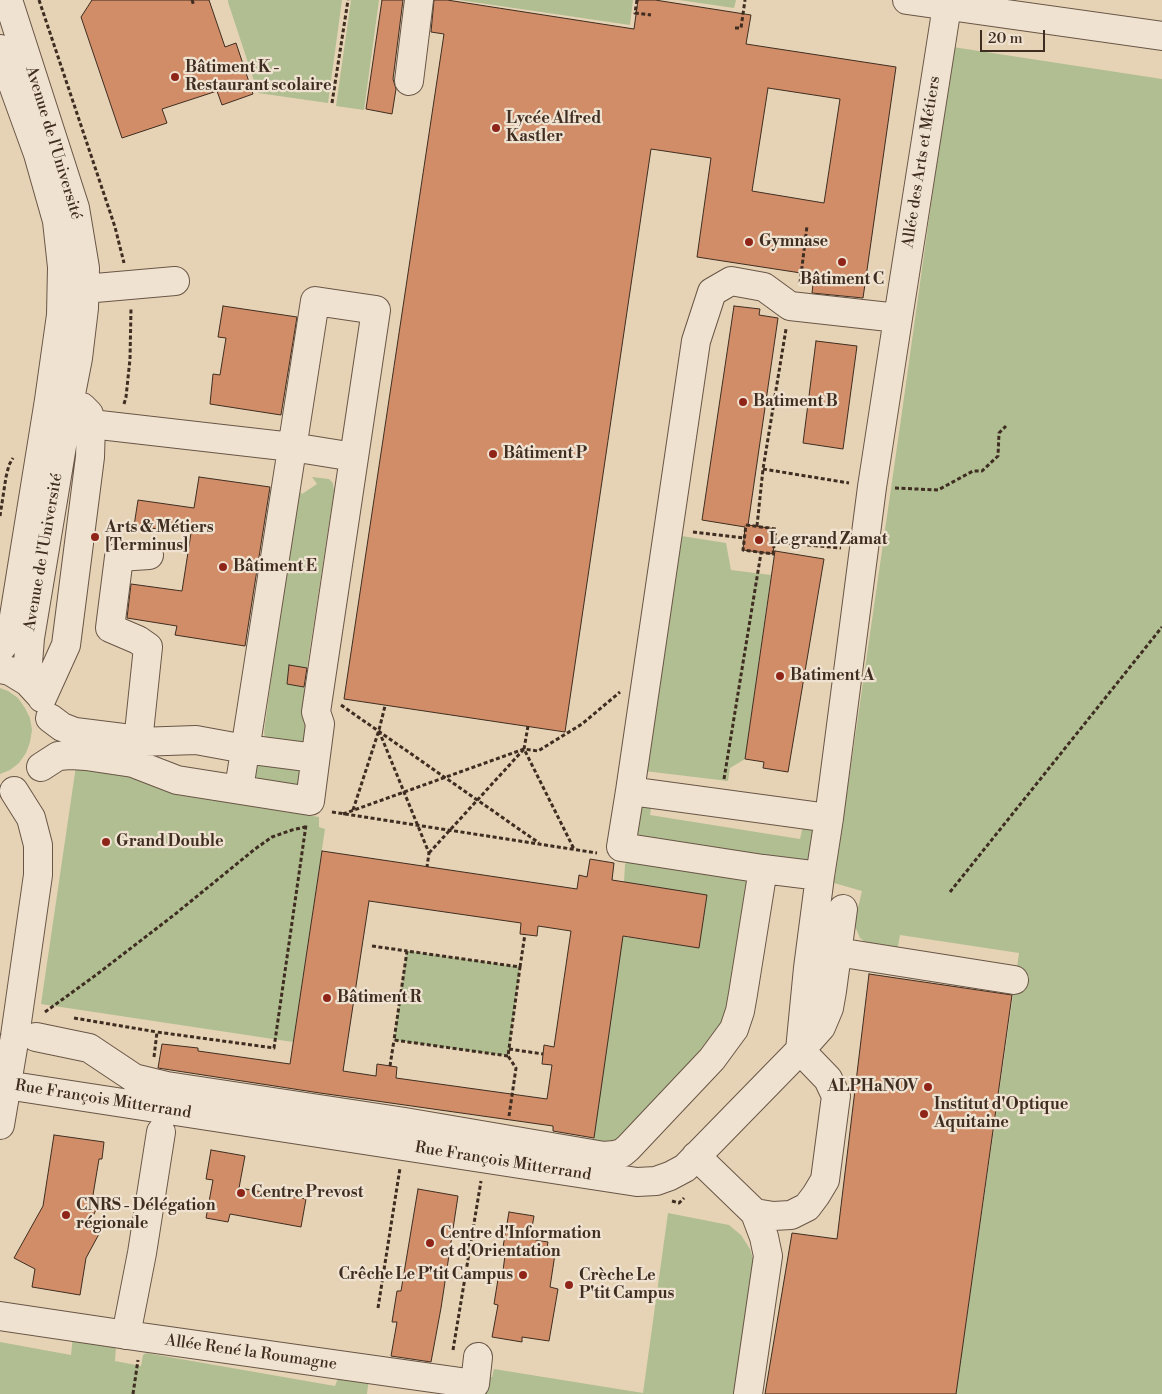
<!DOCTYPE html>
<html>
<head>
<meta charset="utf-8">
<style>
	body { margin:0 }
	#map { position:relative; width:1162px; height:1394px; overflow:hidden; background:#e6d3b6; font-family:"Libre Bodoni",serif }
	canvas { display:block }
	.scale { position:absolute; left:980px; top:30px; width:65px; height:22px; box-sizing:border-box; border:2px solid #3f2d21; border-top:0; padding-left:6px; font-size:15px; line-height:18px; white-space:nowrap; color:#3f2d21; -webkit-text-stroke:4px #efe2d0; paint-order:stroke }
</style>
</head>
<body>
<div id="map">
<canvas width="1162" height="1394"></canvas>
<div class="scale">20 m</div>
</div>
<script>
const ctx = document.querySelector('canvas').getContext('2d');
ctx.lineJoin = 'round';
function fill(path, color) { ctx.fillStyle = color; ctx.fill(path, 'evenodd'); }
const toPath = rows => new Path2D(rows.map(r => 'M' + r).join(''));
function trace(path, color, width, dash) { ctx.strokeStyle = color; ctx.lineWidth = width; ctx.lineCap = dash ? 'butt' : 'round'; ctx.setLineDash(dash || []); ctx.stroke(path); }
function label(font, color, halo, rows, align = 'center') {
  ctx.font = font + ' "Libre Bodoni",serif'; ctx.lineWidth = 4.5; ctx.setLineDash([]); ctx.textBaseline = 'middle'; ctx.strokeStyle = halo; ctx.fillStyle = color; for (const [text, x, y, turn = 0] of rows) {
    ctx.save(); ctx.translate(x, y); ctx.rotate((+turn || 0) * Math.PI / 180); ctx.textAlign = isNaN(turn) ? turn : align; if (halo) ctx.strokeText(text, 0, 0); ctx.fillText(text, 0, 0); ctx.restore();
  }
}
const green = toPath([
	[228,0,342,0,328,103,258,93,228,2],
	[351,0,379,0,364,110,336,106],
	[459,0,633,0,630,25],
	[679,0,736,0,734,8],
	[953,47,1162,79,1162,1394,956,1394,1019,953,900,935,897,952,869,945,860,938,854,924,862,891,834,883,900,426],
	[312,477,329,479,333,483,334,491,307,668,290,665,287,684,304,687,306,698,311,710,305,747,265,738,264,732,297,487,302,494,317,484],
	[669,534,726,543,731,570,771,575,745,759,730,768,728,781,636,770],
	[0,688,8,691,18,698,25,708,30,718,32,730,30,742,26,753,19,763,10,770,0,774],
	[260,762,303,765,303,787,266,785,256,777,256,767],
	[76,766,139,774,179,795,319,817,319,827,325,829,293,1042,41,1004],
	[652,801,650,815,800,839,803,825,815,825,813,856,807,860,799,862,636,836,632,811],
	[636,857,745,877,748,883,732,1006,721,1035,621,1140,593,1145,620,953,619,936,699,948,707,895,624,882,625,864],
	[407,951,520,967,508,1056,394,1040],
	[668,1213,729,1225,741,1235,750,1249,755,1265,738,1394,477,1394,485,1378,492,1377,494,1369,643,1393],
	[73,1335,116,1346,115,1361,141,1366,143,1355,146,1353,335,1386,340,1373,369,1377,367,1394,0,1394,0,1342,71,1355]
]);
const building = toPath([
	[92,0,209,0,225,47,236,43,253,94,222,105,217,91,162,109,167,123,122,138,81,17,92,0],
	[382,0,403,0,393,79,396,89,392,114,366,109,382,0],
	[434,0,447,0,634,29,638,0,655,0,751,15,746,44,896,67,863,298,812,293,814,275,697,257,711,158,651,149,565,732,344,699,444,34,431,32,434,0],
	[768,88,840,99,824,203,752,191,768,88],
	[223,306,297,317,281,415,210,404,213,374,220,375,226,338,218,337,223,306],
	[734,306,760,309,759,315,778,318,748,525,776,529,773,554,743,550,745,527,702,520,734,306],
	[816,341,857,346,843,449,803,443,816,341],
	[199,477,270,487,245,646,175,635,177,626,127,618,131,584,182,591,191,533,134,526,138,500,194,508,199,477],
	[775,551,824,559,788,772,763,768,764,762,745,759,775,551],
	[289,665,307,668,304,687,287,684,289,665],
	[322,851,577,889,579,875,587,877,590,859,614,863,612,880,707,895,699,948,623,936,594,1138,553,1131,553,1126,320,1093,158,1068,162,1044,198,1048,198,1051,290,1064,322,851],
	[369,901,521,923,520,934,537,936,538,926,571,931,554,1047,544,1045,542,1064,552,1065,547,1099,396,1078,397,1067,377,1064,376,1076,343,1071,369,901],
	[869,974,1012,995,956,1394,765,1394,792,1233,837,1239,869,974],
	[54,1135,104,1142,102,1159,99,1159,91,1207,96,1210,88,1226,99,1234,86,1258,80,1295,32,1287,35,1269,14,1258,43,1206,54,1135],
	[211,1150,245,1156,239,1188,306,1199,301,1227,230,1214,228,1222,206,1218,213,1180,206,1179,211,1150],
	[418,1189,458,1196,441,1308,431,1362,391,1356,397,1322,392,1322,397,1291,401,1291,418,1189],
	[509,1212,534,1216,530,1239,548,1242,546,1253,555,1254,550,1287,558,1289,549,1341,522,1337,522,1342,492,1337,498,1305,494,1304,498,1279,502,1279,506,1247,503,1247,509,1212]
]);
const path = toPath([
	[39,0,115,227,124,263],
	[192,0,194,6],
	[637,0,635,13,651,15],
	[735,28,741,28,745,0],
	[332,103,348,0],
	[800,283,807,226],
	[124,404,126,397,130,359,131,308],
	[763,469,849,483],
	[895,488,938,490,973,471,982,471,998,456,999,433,1006,426],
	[0,516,6,477,9,465,13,458],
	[746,525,776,529,773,554,743,550,746,525],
	[757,526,763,469,786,329],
	[693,532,744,538],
	[775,542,841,548],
	[341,705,539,843],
	[528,726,524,749,574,849],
	[379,731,429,853,427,867],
	[724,779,761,553],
	[353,810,379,730,385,706],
	[332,812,597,853],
	[343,814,524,749,538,751,582,724,620,692],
	[429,853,524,749],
	[950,892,1162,627],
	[372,946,407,951],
	[520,967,525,934],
	[45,1012,96,975,174,915,255,849,272,837,292,830,305,827],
	[74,1018,157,1032],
	[509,1049,543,1054],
	[508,1056,394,1040,407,951,520,967,508,1056,516,1068,509,1116],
	[154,1057,157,1032,274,1048,306,825],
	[390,1066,394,1040],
	[672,1201,679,1203,684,1198],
	[378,1308,400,1168],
	[453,1350,481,1181],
	[133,1394,138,1360]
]);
const minor = toPath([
	[8,0,75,208,85,268,84,308,78,358,69,404,30,638,28,663,31,679,42,698],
	[907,0,1162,36],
	[0,49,38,154,57,221,62,267,61,315,49,400,11,635,0,649],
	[409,81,419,0],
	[65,289,84,289,175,281],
	[91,424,292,447,354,457],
	[0,669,10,671,28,682,39,694],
	[42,698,66,645,90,457,91,424,89,414,82,407,52,401],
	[50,718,62,727,75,732,123,738,138,742,196,740,245,749,315,758],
	[138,742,148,647,138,640,110,628,119,557,149,555],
	[41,767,58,756,71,755,86,756,133,763,177,780,310,801,320,724,316,712,376,310,315,301,239,789],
	[630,791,829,818],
	[763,869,820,876],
	[837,952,1014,980],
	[36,1037,89,1048,134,1078,167,1086,405,1122,604,1156,614,1155,622,1153,628,1148,712,1059,734,1029,740,1011,743,994,763,869,621,847,630,791,696,341,712,292,731,281,764,287,790,306,898,318],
	[6,1085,637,1182,656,1181,670,1176,685,1168,805,1045,821,1027,829,1008,832,991,843,909],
	[0,1125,15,1036,38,875,38,845,31,818,14,791],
	[696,1156,755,1213,764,1237,768,1256,748,1394],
	[755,1213,773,1216,791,1215,807,1207,816,1195,825,1180,836,1096,828,1079,800,1050,808,968,820,876,829,818,872,487,898,318,947,6],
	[0,1316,141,1337,475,1384,478,1357],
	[126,1335,142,1253,161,1132]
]);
const markers = [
	[175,77,5,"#8f2418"],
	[496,128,5,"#8f2418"],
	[749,242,5,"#8f2418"],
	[842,262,5,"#8f2418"],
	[743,402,5,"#8f2418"],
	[493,454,5,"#8f2418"],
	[95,537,5,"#8f2418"],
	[759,540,5,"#8f2418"],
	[223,567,5,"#8f2418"],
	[780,676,5,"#8f2418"],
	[106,842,5,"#8f2418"],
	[327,998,5,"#8f2418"],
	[928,1087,5,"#8f2418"],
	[924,1114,5,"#8f2418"],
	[241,1193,5,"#8f2418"],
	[66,1215,5,"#8f2418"],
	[430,1243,5,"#8f2418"],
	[523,1275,5,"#8f2418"],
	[569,1285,5,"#8f2418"]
];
const poiNames = [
	["Bâtiment K -",185,68],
	["Restaurant scolaire",185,86],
	["Lycée Alfred",506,119],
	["Kastler",506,137],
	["Gymnase",759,242],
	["Bâtiment C",842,280,"center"],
	["Batiment B",753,402],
	["Bâtiment P",503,454],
	["Arts & Métiers",105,528],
	["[Terminus]",105,546],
	["Le grand Zamat",769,540],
	["Bâtiment E",233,567],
	["Batiment A",790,676],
	["Grand Double",116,842],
	["Bâtiment R",337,998],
	["ALPHaNOV",918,1087,"right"],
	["Institut d'Optique",934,1105],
	["Aquitaine",934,1123],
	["Centre Prevost",251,1193],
	["CNRS - Délégation",76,1206],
	["régionale",76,1224],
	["Centre d'Information",440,1234],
	["et d'Orientation",440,1252],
	["Crêche Le P'tit Campus",513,1275,"right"],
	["Crèche Le",579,1276],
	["P'tit Campus",579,1294]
];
const streetNames = [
	["Avenue de l'Université",53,143,73],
	["Allée des Arts et Métiers",922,162,-81],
	["Avenue de l'Université",44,552,-80],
	["Rue François Mitterrand",103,1100,9],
	["Rue François Mitterrand",503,1162,9],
	["Allée René la Roumagne",251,1353,8]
];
fill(green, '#b0be92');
fill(building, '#d08d67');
trace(building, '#3f2d21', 1);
trace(minor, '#695646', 30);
trace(path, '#3f2d21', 3, [4, 2.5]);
trace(minor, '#efe2d0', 28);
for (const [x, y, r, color] of markers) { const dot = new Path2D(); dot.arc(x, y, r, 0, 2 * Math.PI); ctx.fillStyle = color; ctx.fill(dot); trace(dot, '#efe2d0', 2); }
label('bold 16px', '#3f2d21', '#efe2d0', poiNames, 'left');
label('16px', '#3f2d21', '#efe2d0', streetNames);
</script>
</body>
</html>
